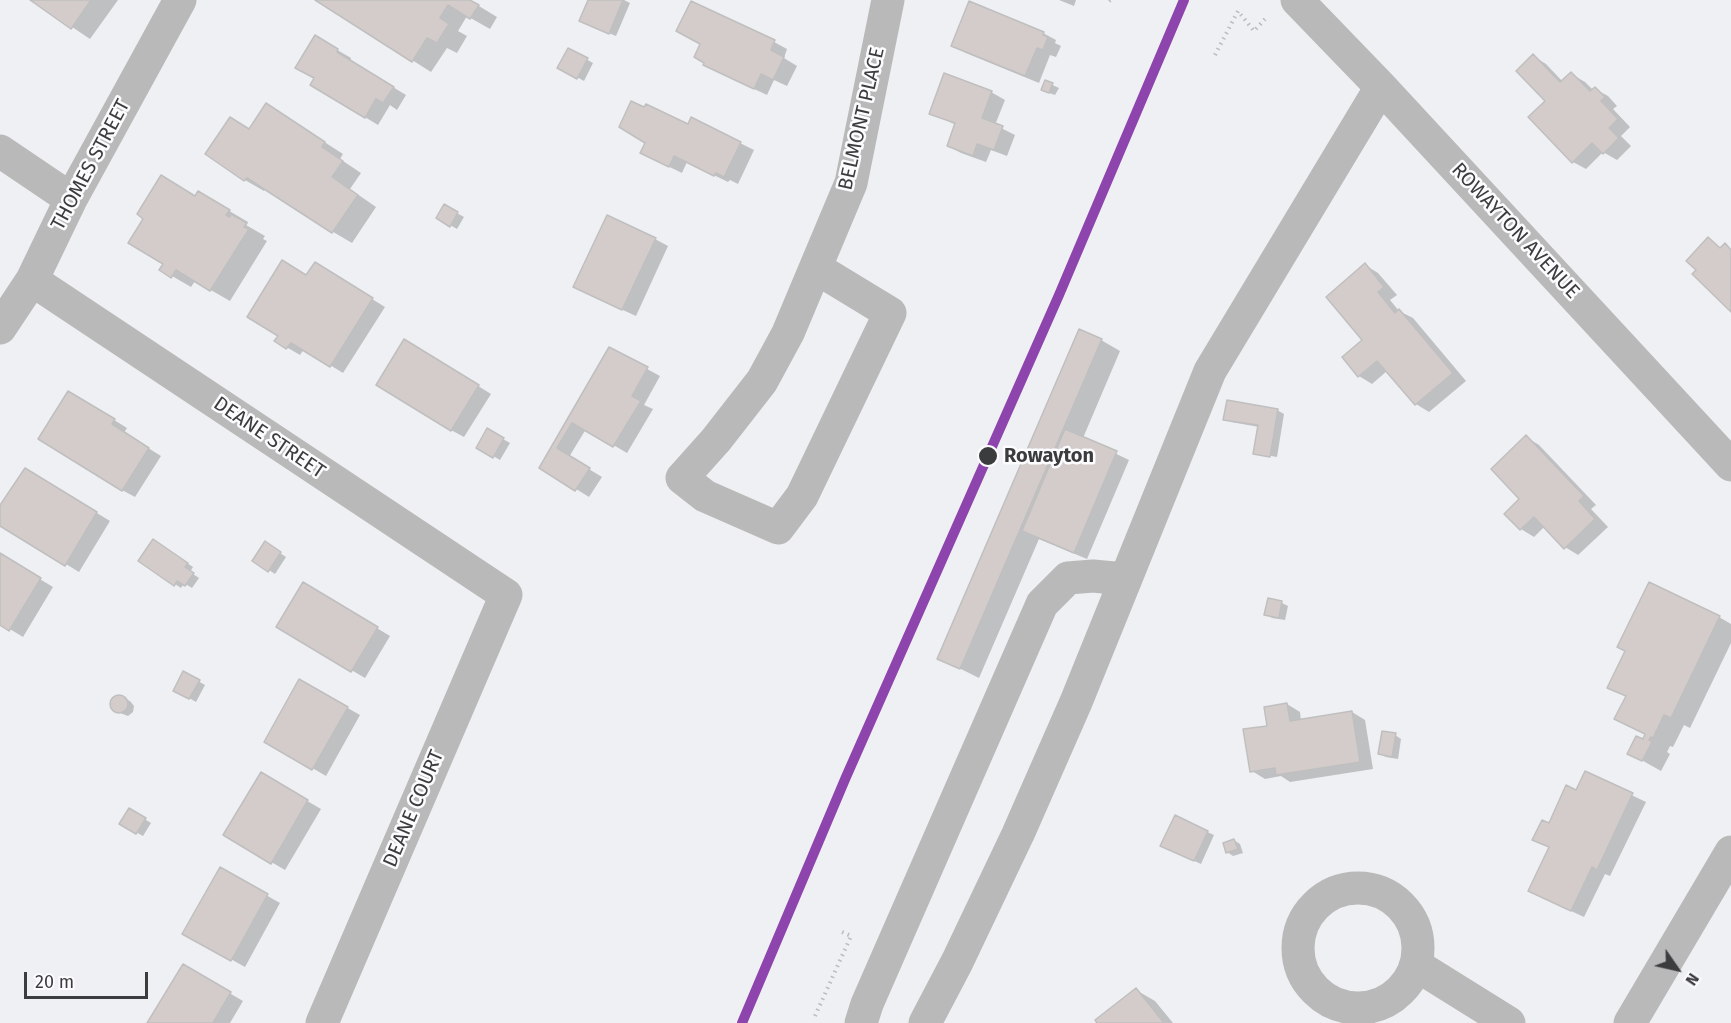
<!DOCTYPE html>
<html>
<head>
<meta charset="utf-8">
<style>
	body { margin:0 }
	#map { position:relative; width:1731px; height:1023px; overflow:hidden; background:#eff0f3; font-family:"Fira Sans",sans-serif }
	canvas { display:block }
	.north { position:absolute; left:1647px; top:939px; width:60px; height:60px; -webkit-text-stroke:4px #fcfcff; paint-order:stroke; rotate:124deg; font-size:16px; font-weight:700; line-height:24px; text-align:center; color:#3b3c3e }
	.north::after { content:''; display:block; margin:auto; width:21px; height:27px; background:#3b3c3e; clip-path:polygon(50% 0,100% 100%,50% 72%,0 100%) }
	.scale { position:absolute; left:24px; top:972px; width:124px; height:27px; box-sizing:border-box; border:3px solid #3b3c3e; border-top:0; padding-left:8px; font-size:18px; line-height:21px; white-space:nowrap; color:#3b3c3e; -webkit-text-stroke:4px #fcfcff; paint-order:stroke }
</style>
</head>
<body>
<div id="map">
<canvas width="1731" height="1023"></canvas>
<div class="north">N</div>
<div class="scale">20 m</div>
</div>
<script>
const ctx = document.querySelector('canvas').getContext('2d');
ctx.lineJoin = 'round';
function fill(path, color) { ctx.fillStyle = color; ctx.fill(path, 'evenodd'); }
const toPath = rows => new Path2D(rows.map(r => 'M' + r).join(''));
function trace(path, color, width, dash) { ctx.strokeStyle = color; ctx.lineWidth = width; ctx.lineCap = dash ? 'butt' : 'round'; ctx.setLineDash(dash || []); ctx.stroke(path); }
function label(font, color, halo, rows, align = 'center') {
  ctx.font = font + ' "Fira Sans",sans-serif'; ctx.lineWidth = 5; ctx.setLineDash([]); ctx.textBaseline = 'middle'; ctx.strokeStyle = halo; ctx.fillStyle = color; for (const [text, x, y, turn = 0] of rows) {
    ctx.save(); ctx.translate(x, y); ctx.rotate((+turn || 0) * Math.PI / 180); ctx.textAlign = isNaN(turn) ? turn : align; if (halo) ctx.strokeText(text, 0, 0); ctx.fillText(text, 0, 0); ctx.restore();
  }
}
const shadow = toPath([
	[32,0,118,0,90,39],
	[317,0,469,0,497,17,490,29,467,16,458,31,467,36,457,53,447,48,431,72],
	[589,0,624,0,630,3,616,36,587,24],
	[1059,0,1076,0,1074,6],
	[1043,33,1056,40,1055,43,1061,46,1056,57,1050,55,1039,83,966,53,953,46],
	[315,37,351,58,350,61,406,95,397,110,390,105,378,125,312,85,316,78],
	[774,42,787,49,784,58,797,66,787,86,774,80,767,95,718,72,702,44],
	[569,50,593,63,584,81,559,67],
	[1533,56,1546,64,1563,82,1571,74,1585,82,1593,90,1595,89,1608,96,1617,106,1613,109,1630,127,1621,136,1631,146,1617,160,1603,152,1586,169,1573,162,1548,101],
	[1046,82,1059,88,1055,95,1049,93],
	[991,92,1005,100,995,125,1015,135,1007,156,991,150,986,162,961,153,948,146,956,125,931,113],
	[267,105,343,154,340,159,361,173,350,189,376,207,352,243,306,216,265,189,264,191,245,180,207,154,250,130],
	[692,119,754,150,738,184,730,180,728,182,687,162,682,173,655,160,688,126],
	[199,193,248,222,246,225,265,236,263,239,267,241,230,301,195,281,191,287,172,276],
	[444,206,464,217,457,229,438,218],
	[655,239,668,246,636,316,588,294],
	[1365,265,1378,273,1397,295,1390,300,1399,311,1413,318,1466,381,1429,412,1416,404,1387,371,1372,384,1359,376,1344,358,1364,340],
	[328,272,385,307,343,373,304,349,300,355,276,341,307,277],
	[1101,340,1120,351,1083,438,1129,460,1087,559,1039,539,979,678,939,658],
	[417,348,491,394,464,437,451,430],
	[610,349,660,376,644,405,653,409,627,453,586,429,569,457,602,477,589,497,541,467],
	[82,400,127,428,124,433,161,456,135,497,122,490],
	[1277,410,1284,414,1277,457,1260,454,1260,456,1255,453,1259,427,1231,422,1225,419],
	[487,430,510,443,500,460,478,447],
	[1526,437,1539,445,1596,505,1591,509,1608,527,1578,555,1565,547,1545,526,1534,537,1521,529,1506,514,1521,499],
	[38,477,110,521,79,572,0,524,0,509],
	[160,545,193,567,190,572,199,578,192,588,184,583,181,588,175,584],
	[271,547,286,557,275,574,269,570],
	[0,555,53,587,23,637,0,623],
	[304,584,390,636,365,678,278,627],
	[1269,600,1282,603,1288,606,1285,620,1272,618,1266,614],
	[1719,617,1731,624,1731,643,1690,728,1684,725,1673,747,1670,746,1667,752,1670,754,1661,771,1629,753,1644,741,1646,735,1616,718,1627,697,1609,687],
	[184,673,205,685,196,702,175,690],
	[300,681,360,715,326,776,266,741],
	[117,695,130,701,134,706,133,712,128,716,115,711,111,705,112,699],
	[1287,704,1300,712,1301,721,1352,712,1365,720,1373,769,1290,782,1281,776,1265,779,1252,771,1268,727],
	[1395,735,1401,739,1398,759,1386,757,1380,754],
	[1585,773,1646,802,1610,876,1605,874,1584,917,1543,898,1550,848,1534,839,1549,825,1577,792],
	[261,774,321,809,285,870,225,835],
	[130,810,151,823,143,836,121,824],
	[1175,817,1214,835,1201,864,1168,849],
	[1234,840,1240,844,1243,853,1233,856,1227,852],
	[220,869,280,903,245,967,184,933],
	[183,966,243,1001,230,1023,149,1023],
	[1136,990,1155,1001,1173,1023,1099,1023]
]);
const building = toPath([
	[30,0,91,0,71,29,30,0],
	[315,0,470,0,479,5,470,19,448,5,440,18,449,24,437,43,427,38,412,62,315,0],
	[588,0,623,0,609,34,579,21,588,0],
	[691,1,775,40,771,50,784,57,773,80,761,74,754,89,703,65,704,63,694,57,700,44,676,31,691,1],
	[969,1,1044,32,1043,35,1048,37,1043,50,1037,48,1025,76,951,46,969,1],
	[315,35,338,49,337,52,394,87,383,103,376,99,365,118,310,85,314,78,295,68,315,35],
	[568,48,588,58,577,79,557,68,568,48],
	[1533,54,1560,82,1571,72,1590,91,1595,87,1605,97,1601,101,1618,119,1609,128,1619,138,1603,154,1592,143,1572,163,1528,117,1545,101,1516,71,1533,54],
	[944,73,992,91,982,118,1003,126,994,150,977,144,973,156,947,146,955,123,929,114,944,73],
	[1045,80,1053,83,1049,93,1041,90,1045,80],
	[631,101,644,107,646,104,688,124,691,117,741,142,724,177,716,173,714,176,674,156,669,167,640,153,645,143,619,127,631,101],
	[266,103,325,142,322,147,343,161,332,177,358,195,332,233,247,178,244,181,205,154,230,117,249,129,266,103],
	[161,175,195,196,198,191,230,210,226,215,230,217,231,214,247,223,244,227,249,229,210,291,176,270,171,278,159,270,163,264,128,243,143,219,137,214,161,175],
	[444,204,458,212,450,227,436,218,444,204],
	[607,215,656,238,622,310,573,287,607,215],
	[1708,237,1720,248,1725,243,1731,250,1731,312,1692,274,1696,270,1686,261,1708,237],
	[282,260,306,275,315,262,373,298,330,367,291,343,286,349,274,341,278,336,247,317,282,260],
	[1365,263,1384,287,1378,292,1395,313,1399,309,1453,373,1415,405,1377,361,1358,377,1342,357,1362,340,1326,297,1365,263],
	[1079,329,1102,339,960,669,937,659,1079,329],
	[404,339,479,385,451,431,376,385,404,339],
	[609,347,648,367,632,396,641,401,613,447,572,423,557,448,590,468,575,491,539,468,609,347],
	[68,391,115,419,112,424,149,448,122,491,38,439,68,391],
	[1227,400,1278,409,1270,457,1253,454,1258,425,1223,420,1227,400],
	[487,428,504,438,493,458,476,448,487,428],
	[1065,429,1117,451,1074,553,1022,531,1065,429],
	[1526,435,1584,496,1579,501,1595,519,1564,549,1534,517,1520,530,1504,514,1519,499,1491,469,1526,435],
	[25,468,97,512,65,566,0,526,0,505,25,468],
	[153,539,188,563,185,567,194,573,185,586,177,581,174,586,138,561,153,539],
	[265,541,281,552,268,572,252,561,265,541],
	[0,553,41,578,9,631,0,625,0,553],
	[303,582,378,627,351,672,276,627,303,582],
	[1649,582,1720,616,1671,718,1664,715,1653,738,1651,737,1649,740,1652,742,1642,761,1627,754,1636,736,1643,739,1645,734,1614,719,1626,696,1607,688,1625,651,1617,647,1649,582],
	[1268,598,1282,601,1279,618,1264,615,1268,598],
	[183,671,200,680,189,699,173,691,183,671],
	[299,679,348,707,312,770,264,742,299,679],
	'110 704a9 9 0 1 1 18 0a9 9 0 1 1-18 0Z',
	[1287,703,1290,721,1352,711,1360,762,1276,775,1275,768,1250,772,1243,729,1267,726,1264,707,1287,703],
	[1382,731,1396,733,1392,757,1378,754,1382,731],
	[1585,771,1633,793,1597,870,1592,867,1571,911,1528,891,1549,847,1532,840,1542,820,1549,823,1566,785,1576,790,1585,771],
	[261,772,308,800,271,864,223,835,261,772],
	[129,808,146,818,136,834,119,824,129,808],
	[1175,815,1208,831,1194,861,1160,846,1175,815],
	[1234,839,1238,849,1226,853,1223,843,1234,839],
	[220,867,268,894,231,961,182,934,220,867],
	[183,964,231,992,213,1023,147,1023,183,964],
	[1136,988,1164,1023,1097,1023,1095,1020,1136,988]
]);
const path = toPath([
	[1109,1,1110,0],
	[1215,55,1238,11,1254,31,1266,18],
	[815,1016,851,936,840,931]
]);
const minor = toPath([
	[1297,0,1381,87,1731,465],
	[0,151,71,199],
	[816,268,890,313,802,496,778,528,705,496,682,478,716,440,762,381,788,333,851,183,888,0],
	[32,280,506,595,322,1023],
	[0,328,32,280,71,199,180,0],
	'1298 948a60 60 0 1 1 120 0a60 60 0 1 1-120 0Z',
	[1416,965,1509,1023],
	[861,1023,867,1004,1042,604,1068,578,1093,576,1125,579],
	[925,1023,957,962,1018,834,1076,702,1210,371,1381,87],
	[1630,1023,1731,852]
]);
const rail1 = toPath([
	[742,1023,846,777,1059,295,1184,0]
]);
const markers = [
	[988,456,10,"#3b3c3e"]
];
const streetNames = [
	["BELMONT PLACE",862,119,-77],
	["THOMES STREET",91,165,-62],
	["ROWAYTON AVENUE",1515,231,47],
	["DEANE STREET",269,438,34],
	["DEANE COURT",414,809,-67]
];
const stopNames = [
	["Rowayton",1004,456]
];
fill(shadow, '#0003');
fill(building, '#d4cccb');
trace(building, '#c0bfc0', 1.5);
trace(path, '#bcbcbd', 4, [1.5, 4.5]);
trace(minor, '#b9b9b9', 33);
trace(rail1, '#8e44ad', 10);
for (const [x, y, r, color] of markers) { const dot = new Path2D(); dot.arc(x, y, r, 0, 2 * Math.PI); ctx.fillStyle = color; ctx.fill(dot); trace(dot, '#fcfcff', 2); }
label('20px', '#3b3c3e', '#fcfcff', streetNames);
label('bold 20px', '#3b3c3e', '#fcfcff', stopNames, 'left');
</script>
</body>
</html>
